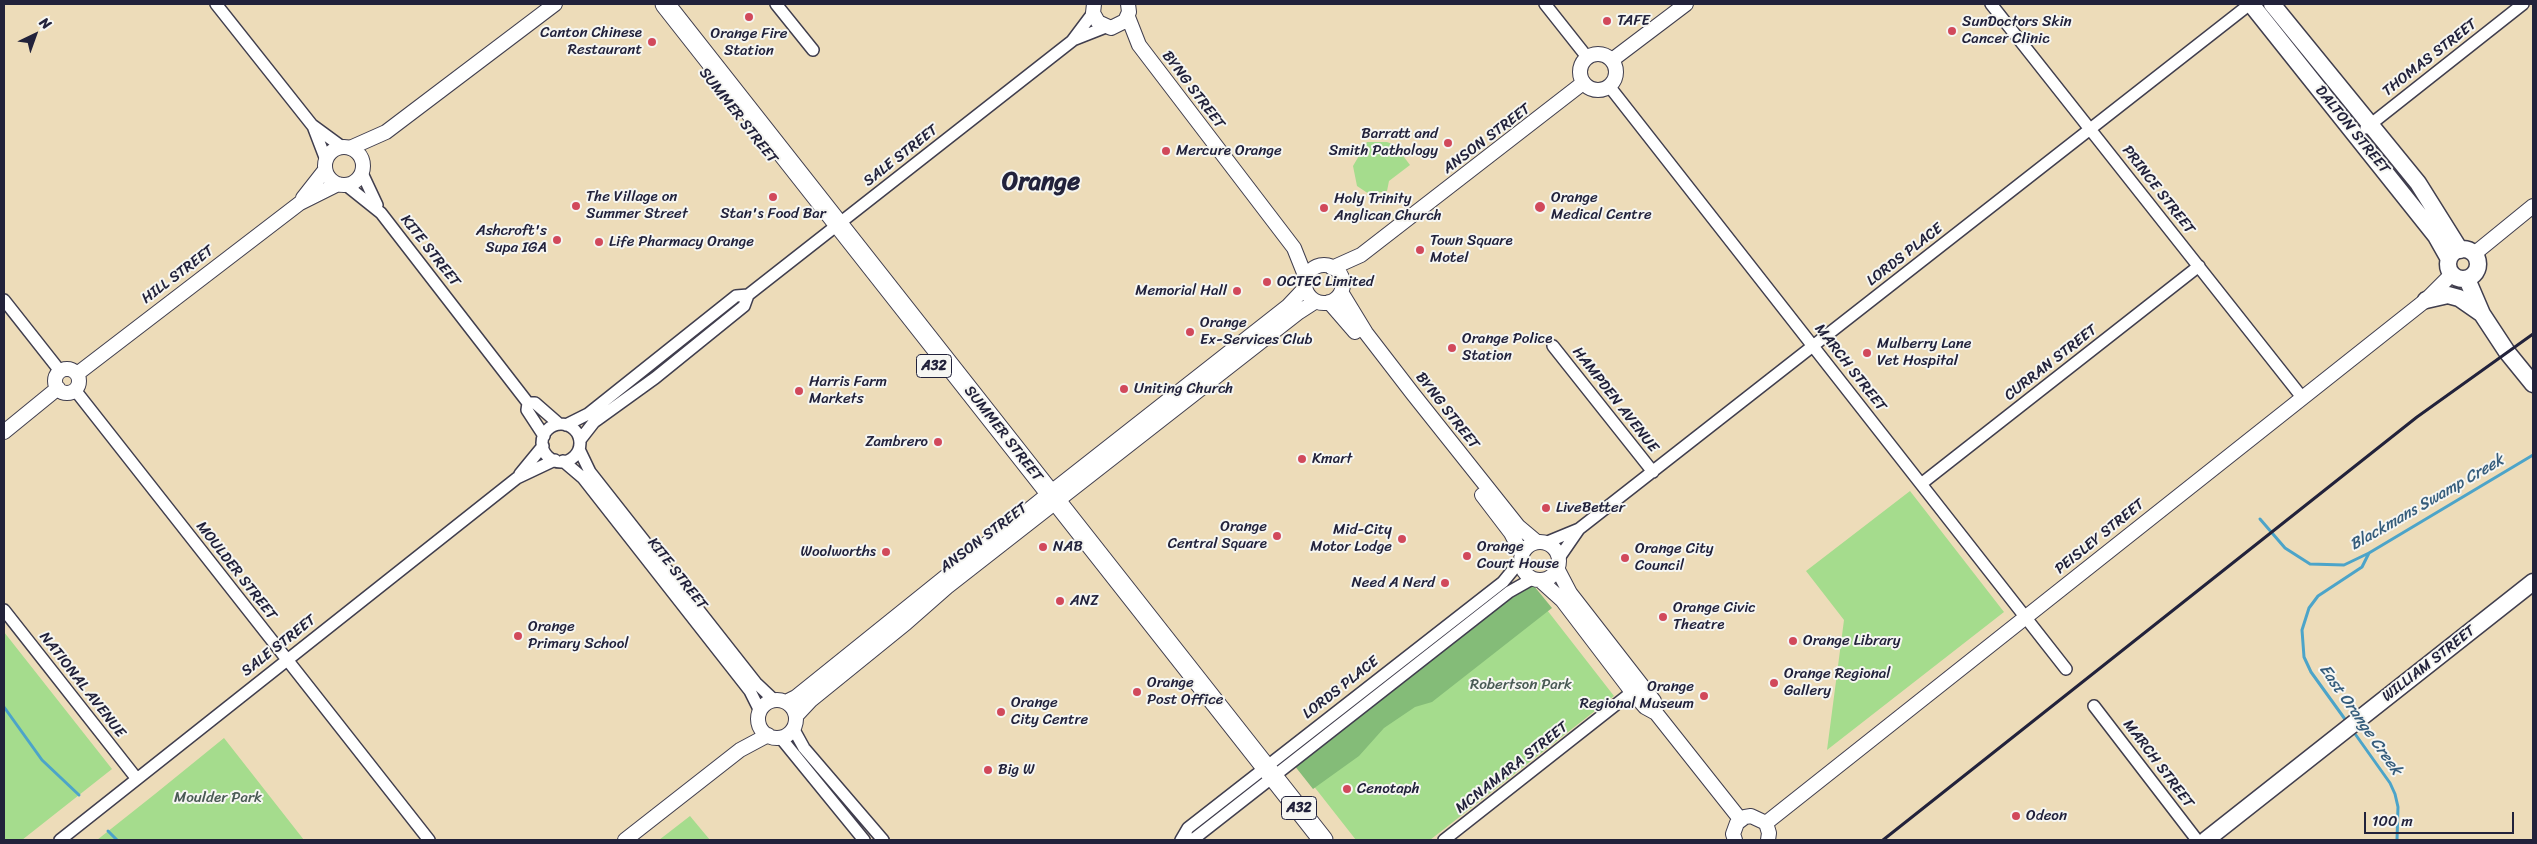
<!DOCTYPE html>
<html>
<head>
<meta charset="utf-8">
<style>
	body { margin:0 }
	#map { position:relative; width:2537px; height:844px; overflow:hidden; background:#eddcb9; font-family:Sriracha,sans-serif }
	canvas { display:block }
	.frame { position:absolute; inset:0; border:5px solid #22223b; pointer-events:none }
	.north { position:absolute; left:10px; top:10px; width:50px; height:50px; -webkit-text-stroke:4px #f6f6f2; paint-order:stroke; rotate:42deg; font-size:14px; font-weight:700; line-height:20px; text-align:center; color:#22223b }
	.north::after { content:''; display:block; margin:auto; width:18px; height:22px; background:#22223b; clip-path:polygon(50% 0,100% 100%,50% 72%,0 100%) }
	.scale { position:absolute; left:2364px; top:812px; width:150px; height:22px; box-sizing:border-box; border:2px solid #22223b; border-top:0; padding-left:6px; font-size:15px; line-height:18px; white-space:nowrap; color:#22223b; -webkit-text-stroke:4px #f6f6f2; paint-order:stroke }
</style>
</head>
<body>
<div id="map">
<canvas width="2537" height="844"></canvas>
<div class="frame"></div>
<div class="north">N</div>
<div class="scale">100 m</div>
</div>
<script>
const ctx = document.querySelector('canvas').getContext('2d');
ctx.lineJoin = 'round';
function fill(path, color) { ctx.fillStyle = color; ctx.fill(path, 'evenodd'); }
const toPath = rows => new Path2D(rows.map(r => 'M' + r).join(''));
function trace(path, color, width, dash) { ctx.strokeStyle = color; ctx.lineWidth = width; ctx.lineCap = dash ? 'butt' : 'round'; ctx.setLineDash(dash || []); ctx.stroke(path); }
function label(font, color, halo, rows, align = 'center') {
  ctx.font = font + ' Sriracha,sans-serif'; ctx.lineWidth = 4; ctx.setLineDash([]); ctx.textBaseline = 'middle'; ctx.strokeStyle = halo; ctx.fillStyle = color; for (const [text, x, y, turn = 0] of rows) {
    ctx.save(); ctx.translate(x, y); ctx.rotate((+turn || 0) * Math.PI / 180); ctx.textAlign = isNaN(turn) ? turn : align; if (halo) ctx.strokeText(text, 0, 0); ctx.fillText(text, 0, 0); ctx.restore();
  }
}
const green = toPath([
	[1367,142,1387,142,1395,145,1410,165,1389,181,1387,191,1369,194,1357,186,1353,166],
	[1910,491,2004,612,1827,750,1844,620,1806,571],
	[1533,592,1614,696,1430,840,1356,840,1305,775],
	[4,632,112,769,22,840,4,840],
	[224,738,304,840,97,840,155,794],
	[690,816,710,840,659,840]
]);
const forest = toPath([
	[1524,586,1534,586,1552,608,1432,702,1415,707,1384,728,1359,756,1313,789,1294,765]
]);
const stream = toPath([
	[2260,519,2285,548,2310,564,2344,565,2369,553,2533,455],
	[4,707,42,760,79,795],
	[2347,722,2311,672,2304,657,2302,630,2309,608,2318,596,2362,567,2369,553],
	[2353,731,2390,783,2395,794,2398,807,2397,840],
	[108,831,117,840]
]);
const minor = toPath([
	[216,4,312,125,342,147],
	[776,4,813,50],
	[1545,4,1587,57],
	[1991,4,2301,396],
	[1073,40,1106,27],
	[1609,86,2066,669],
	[313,126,326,160],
	[2366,128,2523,4],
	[362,173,377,205],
	[346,185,381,213,528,403,527,410,544,436],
	[4,300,60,371],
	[1553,346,1653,472],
	[75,390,429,840],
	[528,403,535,403,559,424],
	'542 443a19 19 0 1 1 38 0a19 19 0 1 1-38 0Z',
	[566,425,588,414,736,296,748,295],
	[580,440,594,422,655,378,744,306,748,295,1072,41,1093,13],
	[579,449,590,472,756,683,774,700],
	[563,461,583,478,750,691,760,711],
	[520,474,543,446],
	[1921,484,2199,266],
	[1545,543,1579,529,2250,4],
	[1559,558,1579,529],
	[4,610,137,779],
	[2094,706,2197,840],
	[793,728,804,748,883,840],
	[780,737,864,840],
	[60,840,517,478,555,460],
	[1181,840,1188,828,1503,582,1521,560],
	[1188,840,1195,838,1509,592,1532,579],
	[1444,840,1632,692,1641,693]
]);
const tertiary = toPath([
	[1094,4,1093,13,1098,22,1111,28,1125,21,1129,12,1128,4],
	[1128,17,1139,45,1294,248,1306,278],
	'1580 72a18 18 0 1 1 36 0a18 18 0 1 1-36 0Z',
	[1612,60,1686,4],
	'325 166a19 19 0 1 1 38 0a19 19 0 1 1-38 0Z',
	[350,148,386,132,555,4],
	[303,198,325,170],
	[2474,254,2533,206],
	'1305 284a19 19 0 1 1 38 0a19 19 0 1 1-38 0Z',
	[1332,268,1361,255,1583,83],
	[1341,292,1366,333,1413,394,1518,526,1537,542],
	[1329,302,1355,332],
	'55 381a12 12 0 1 1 24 0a12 12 0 1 1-24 0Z',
	[77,374,300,203,338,184],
	[4,432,58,388],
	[1482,495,1511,533,1522,554],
	'1521 561a19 19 0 1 1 38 0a19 19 0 1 1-38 0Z',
	[1558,570,1570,593,1654,701,1656,713],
	[1541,581,1562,600,1632,692,1645,707,1656,713,1740,819],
	'758 719a19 19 0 1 1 38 0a19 19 0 1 1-38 0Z',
	[786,702,796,697,1041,500,1288,306,1305,288],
	[796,716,811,700,906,623,947,587,1299,312,1316,301],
	[1766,823,2426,300,2452,274],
	[625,840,740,750,768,735],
	[1735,840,1733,834,1737,823,1745,817,1751,816,1766,823,1769,833,1768,840]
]);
const secondary = toPath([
	[2251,4,2436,236,2449,259],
	[2272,4,2418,183,2460,250],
	'2448 264a15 15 0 1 1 30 0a15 15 0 1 1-30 0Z',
	[2467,279,2482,314,2507,352,2533,384],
	[2426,300,2448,295,2459,298,2482,314],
	[2206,840,2533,582]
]);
const trunk = toPath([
	[665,4,1323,840]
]);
const rail = toPath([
	[1883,840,2417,417,2533,334]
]);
const markers = [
	[749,17,5,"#d1495b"],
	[1607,21,5,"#d1495b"],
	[1952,31,5,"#d1495b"],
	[652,42,5,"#d1495b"],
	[1448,143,5,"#d1495b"],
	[1166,151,5,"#d1495b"],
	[773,197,5,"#d1495b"],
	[576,206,5,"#d1495b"],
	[1540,207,6,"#d1495b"],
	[1324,208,5,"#d1495b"],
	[557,240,5,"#d1495b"],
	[599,242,5,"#d1495b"],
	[1420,250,5,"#d1495b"],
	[1267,282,5,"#d1495b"],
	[1237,291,5,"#d1495b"],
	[1190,332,5,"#d1495b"],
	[1452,348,5,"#d1495b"],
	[1867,353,5,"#d1495b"],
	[1124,389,5,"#d1495b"],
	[799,391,5,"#d1495b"],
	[938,442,5,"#d1495b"],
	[1302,459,5,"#d1495b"],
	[1546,508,5,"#d1495b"],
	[1277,536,5,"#d1495b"],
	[1402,539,5,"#d1495b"],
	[1043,547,5,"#d1495b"],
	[886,552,5,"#d1495b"],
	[1467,556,5,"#d1495b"],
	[1625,558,5,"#d1495b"],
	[1445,583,5,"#d1495b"],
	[1060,601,5,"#d1495b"],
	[1663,617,5,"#d1495b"],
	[518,636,5,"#d1495b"],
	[1793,641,5,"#d1495b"],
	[1774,683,5,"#d1495b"],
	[1137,692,5,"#d1495b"],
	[1704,696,5,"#d1495b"],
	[1001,712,5,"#d1495b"],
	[988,770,5,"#d1495b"],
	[1347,789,5,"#d1495b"],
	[2016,816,5,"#d1495b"]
];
const shields = [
	[934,366,35],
	[1299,808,35]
];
const shieldNames = [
	["A32",934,366],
	["A32",1299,808]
];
const poiNames = [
	["TAFE",1617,21],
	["SunDoctors Skin",1962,22],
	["Cancer Clinic",1962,39],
	["Canton Chinese",642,33,"right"],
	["Restaurant",642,50,"right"],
	["Orange Fire",749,34,"center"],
	["Station",749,51,"center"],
	["Barratt and",1438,134,"right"],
	["Smith Pathology",1438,151,"right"],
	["Mercure Orange",1176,151],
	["The Village on",586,197],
	["Summer Street",586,214],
	["Orange",1551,198],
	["Medical Centre",1551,215],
	["Holy Trinity",1334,199],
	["Anglican Church",1334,216],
	["Stan's Food Bar",773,214,"center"],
	["Ashcroft's",547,231,"right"],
	["Supa IGA",547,248,"right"],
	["Town Square",1430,241],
	["Motel",1430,258],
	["Life Pharmacy Orange",609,242],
	["OCTEC Limited",1277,282],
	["Memorial Hall",1227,291,"right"],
	["Orange",1200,323],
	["Ex-Services Club",1200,340],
	["Orange Police",1462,339],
	["Station",1462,356],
	["Mulberry Lane",1877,344],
	["Vet Hospital",1877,361],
	["Harris Farm",809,382],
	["Markets",809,399],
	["Uniting Church",1134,389],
	["Zambrero",928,442,"right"],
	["Kmart",1312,459],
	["LiveBetter",1556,508],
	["Orange",1267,527,"right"],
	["Central Square",1267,544,"right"],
	["Mid-City",1392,530,"right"],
	["Motor Lodge",1392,547,"right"],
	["NAB",1053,547],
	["Orange",1477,547],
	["Court House",1477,564],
	["Orange City",1635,549],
	["Council",1635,566],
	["Woolworths",876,552,"right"],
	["Need A Nerd",1435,583,"right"],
	["ANZ",1070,601],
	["Orange Civic",1673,608],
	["Theatre",1673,625],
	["Orange",528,627],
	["Primary School",528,644],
	["Orange Library",1803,641],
	["Orange Regional",1784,674],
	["Gallery",1784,691],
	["Orange",1147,683],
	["Post Office",1147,700],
	["Orange",1694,687,"right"],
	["Regional Museum",1694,704,"right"],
	["Orange",1011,703],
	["City Centre",1011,720],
	["Big W",998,770],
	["Cenotaph",1357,789],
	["Odeon",2026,816]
];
const streetNames = [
	["THOMAS STREET",2430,58,-38],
	["BYNG STREET",1193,90,53],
	["SUMMER STREET",738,116,52],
	["DALTON STREET",2352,130,51],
	["ANSON STREET",1487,139,-37],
	["SALE STREET",901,156,-38],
	["PRINCE STREET",2158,190,52],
	["KITE STREET",430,251,52],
	["LORDS PLACE",1905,255,-38],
	["HILL STREET",178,275,-37],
	["CURRAN STREET",2051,363,-38],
	["MARCH STREET",1850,368,52],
	["HAMPDEN AVENUE",1615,400,52],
	["BYNG STREET",1447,411,52],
	["SUMMER STREET",1003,434,52],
	["PEISLEY STREET",2100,537,-39],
	["ANSON STREET",984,538,-37],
	["MOULDER STREET",236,571,52],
	["KITE STREET",677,574,52],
	["SALE STREET",279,646,-38],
	["WILLIAM STREET",2429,664,-38],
	["NATIONAL AVENUE",82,685,52],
	["LORDS PLACE",1341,688,-38],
	["MARCH STREET",2158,764,53],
	["MCNAMARA STREET",1512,768,-38]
];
const parkNames = [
	["Robertson Park",1521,685],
	["Moulder Park",218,798]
];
const waterNames = [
	["Blackmans Swamp Creek",2427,503,-30],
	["East Orange Creek",2360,720,55]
];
const townNames = [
	["Orange",1041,183]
];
fill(green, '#a5dc8d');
fill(forest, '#84bc78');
trace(stream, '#4ca4c9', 3);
trace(minor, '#403e4e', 14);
trace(tertiary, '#403e4e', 16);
trace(secondary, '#403e4e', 19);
trace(trunk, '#403e4e', 21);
trace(minor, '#fff', 11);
trace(tertiary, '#fff', 14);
trace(secondary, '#fff', 16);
trace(trunk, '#fff', 19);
trace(rail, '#22223b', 3);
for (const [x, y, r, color] of markers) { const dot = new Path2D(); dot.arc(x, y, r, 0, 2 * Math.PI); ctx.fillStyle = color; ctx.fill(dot); trace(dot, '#f6f6f2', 2); }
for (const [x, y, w] of shields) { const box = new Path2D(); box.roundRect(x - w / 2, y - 11.5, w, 23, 4); ctx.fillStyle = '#f6f6f2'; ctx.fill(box); trace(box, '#22223b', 1); }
label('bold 14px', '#22223b', null, shieldNames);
label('15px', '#22223b', '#f6f6f2', poiNames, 'left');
label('15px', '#22223b', '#f6f6f2', streetNames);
label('15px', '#495a54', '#f6f6f2', parkNames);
label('italic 16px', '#355c7b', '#f6f6f2', waterNames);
label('bold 25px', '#22223b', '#f6f6f2', townNames);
</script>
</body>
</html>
